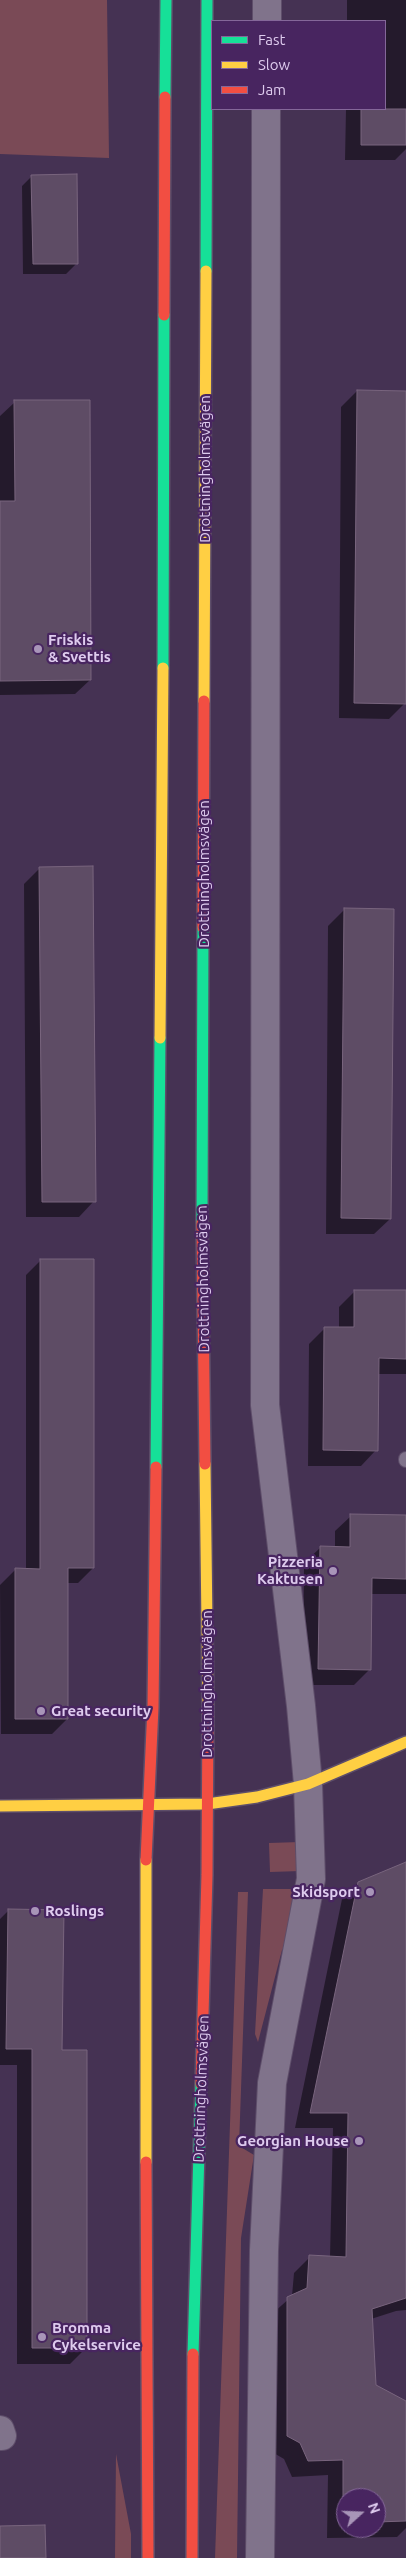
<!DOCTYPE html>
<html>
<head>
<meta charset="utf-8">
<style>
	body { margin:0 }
	#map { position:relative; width:406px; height:2558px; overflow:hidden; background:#453253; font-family:Ubuntu,sans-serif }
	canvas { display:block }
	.legend { position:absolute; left:211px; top:20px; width:175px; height:90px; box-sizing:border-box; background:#482560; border:1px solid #846799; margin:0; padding:6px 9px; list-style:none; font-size:15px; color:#decbee }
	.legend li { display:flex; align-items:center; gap:10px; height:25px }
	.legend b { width:25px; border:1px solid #846799 }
	.north { position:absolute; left:336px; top:2488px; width:50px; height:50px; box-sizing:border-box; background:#482560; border:1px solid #846799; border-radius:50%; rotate:70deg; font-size:14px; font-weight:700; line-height:20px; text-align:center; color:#decbee }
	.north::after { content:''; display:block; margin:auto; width:18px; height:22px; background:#a895b8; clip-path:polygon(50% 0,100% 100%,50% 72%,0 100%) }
</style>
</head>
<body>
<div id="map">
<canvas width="406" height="2558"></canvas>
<ul class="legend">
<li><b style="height:6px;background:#16e098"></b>Fast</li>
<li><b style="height:6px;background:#ffcf43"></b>Slow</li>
<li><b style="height:6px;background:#f24e42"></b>Jam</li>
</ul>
<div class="north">N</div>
</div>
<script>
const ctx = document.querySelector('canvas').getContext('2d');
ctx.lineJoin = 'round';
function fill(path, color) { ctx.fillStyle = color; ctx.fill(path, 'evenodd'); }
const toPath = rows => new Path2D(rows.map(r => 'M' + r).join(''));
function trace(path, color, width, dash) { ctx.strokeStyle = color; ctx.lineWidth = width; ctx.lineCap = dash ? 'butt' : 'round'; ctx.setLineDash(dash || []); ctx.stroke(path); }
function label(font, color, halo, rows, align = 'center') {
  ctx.font = font + ' Ubuntu,sans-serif'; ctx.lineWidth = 4.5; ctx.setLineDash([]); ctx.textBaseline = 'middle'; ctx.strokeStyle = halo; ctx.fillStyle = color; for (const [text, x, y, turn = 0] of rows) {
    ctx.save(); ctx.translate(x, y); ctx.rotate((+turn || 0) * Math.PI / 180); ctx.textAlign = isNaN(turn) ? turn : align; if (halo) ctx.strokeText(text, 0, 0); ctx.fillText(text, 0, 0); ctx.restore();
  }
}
const green = toPath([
	[0,0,107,0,109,158,0,154],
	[300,1842,301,1871,270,1872,269,1843],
	[263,1889,301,1889,293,1943,282,1950,258,2042,255,2034],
	[238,1892,248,1892,239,2146,254,2155,241,2238,237,2558,215,2558],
	[116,2454,131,2534,131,2558,115,2558]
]);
const shadow = toPath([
	[347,0,406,0,406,149,395,160,345,160,346,109,385,109,385,21,347,21],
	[32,176,76,264,66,274,23,274,22,186],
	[357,391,406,392,405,703,389,719,339,718,341,407],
	[15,402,90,680,75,694,0,695,0,416],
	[40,868,94,1201,79,1217,26,1217,24,884],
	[344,910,390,1219,374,1234,326,1234,328,926],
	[41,1260,93,1568,78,1583,67,1583,67,1719,52,1734,1,1734,0,1585,15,1570,26,1570,26,1275],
	[355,1291,406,1292,406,1374,378,1374,376,1450,361,1466,308,1466,309,1344,325,1328,339,1328,339,1307],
	[351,1516,406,1516,406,1594,371,1594,370,1669,354,1685,303,1685,304,1563,320,1548,335,1548,335,1531],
	[406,1863,406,2310,396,2311,371,2319,374,2386,406,2402,406,2528,397,2537,327,2538,328,2475,292,2477,284,2459,272,2452,272,2314,292,2296,294,2273,310,2257,330,2257,333,2128,295,2128,342,1899,358,1883],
	[346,2498,376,2498,376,2528,346,2528],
	[9,1910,60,2051,86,2348,70,2364,17,2364,17,2065,0,2065,0,1919]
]);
const building = toPath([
	[361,109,406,109,406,145,361,145,361,109],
	[77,174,78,264,33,264,31,175,77,174],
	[357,390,406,391,406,704,354,703,357,390],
	[14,400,90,400,91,680,0,681,0,501,15,501,14,400],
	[93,866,96,1202,42,1202,39,867,93,866],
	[344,908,394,909,391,1219,341,1218,344,908],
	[40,1259,94,1259,94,1568,68,1568,68,1719,15,1719,15,1568,40,1569,40,1259],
	[354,1290,406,1290,406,1359,379,1358,378,1451,323,1450,324,1327,354,1327,354,1290],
	[350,1514,406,1515,406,1579,372,1578,371,1670,318,1669,320,1546,350,1547,350,1514],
	[406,1862,406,2298,372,2309,376,2385,406,2401,406,2521,376,2522,376,2498,346,2498,346,2523,343,2523,343,2460,308,2461,300,2443,287,2436,287,2297,307,2288,309,2255,346,2257,348,2113,310,2113,358,1882,406,1862],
	[8,1909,64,1910,62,2050,87,2050,87,2348,32,2348,32,2049,6,2049,8,1909],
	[45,2525,46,2558,0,2558,0,2526,45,2525]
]);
const lane = toPath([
	[406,1459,406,1460]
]);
const street = toPath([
	[267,21,267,0],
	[0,2430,2,2436],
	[260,2558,264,2250,272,2083,311,1879,308,1784,301,1706,265,1405,266,109]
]);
const fast = toPath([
	[165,97,166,0],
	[206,271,207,0],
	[163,668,164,315],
	[202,1222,203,928],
	[156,1467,160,1038],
	[193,2354,201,2084]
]);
const slow = toPath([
	[204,701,206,271],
	[160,1038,163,668],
	[205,1464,208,1707],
	[0,1806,207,1804,257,1797,308,1784,406,1742],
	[146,1860,146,2162]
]);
const jam = toPath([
	[164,315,165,97],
	[203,928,204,701],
	[202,1222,205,1464],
	[146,1860,153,1707,156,1467],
	[201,2084,207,1875,208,1707],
	[146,2162,148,2558],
	[192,2558,193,2354]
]);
const markers = [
	[38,649,5,"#a895b8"],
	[333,1571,5,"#a895b8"],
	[41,1711,5,"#a895b8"],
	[370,1892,5,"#a895b8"],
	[35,1911,5,"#a895b8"],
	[359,2141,5,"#a895b8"],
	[42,2337,5,"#a895b8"]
];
const streetNames = [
	["Drottningholmsvägen",205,469,-90],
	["Drottningholmsvägen",204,874,-90],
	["Drottningholmsvägen",203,1279,-91],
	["Drottningholmsvägen",207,1684,-90],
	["Drottningholmsvägen",201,2089,-88]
];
const poiNames = [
	["Friskis",48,640],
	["& Svettis",48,657],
	["Pizzeria",323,1562,"right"],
	["Kaktusen",323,1579,"right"],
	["Great security",51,1711],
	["Skidsport",360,1892,"right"],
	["Roslings",45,1911],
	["Georgian House",349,2141,"right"],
	["Bromma",52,2328],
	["Cykelservice",52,2345]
];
fill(green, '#7a4a56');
fill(shadow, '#0007');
fill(building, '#5e4c65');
trace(building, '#79657e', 1);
trace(lane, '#5e4e6a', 16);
trace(street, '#5e4e6a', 30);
trace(fast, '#5e4e6a', 14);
trace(slow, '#5e4e6a', 14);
trace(jam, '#5e4e6a', 14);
trace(lane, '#80738b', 14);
trace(street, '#80738b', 28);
trace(fast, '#16e098', 11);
trace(slow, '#ffcf43', 11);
trace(jam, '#f24e42', 11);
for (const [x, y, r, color] of markers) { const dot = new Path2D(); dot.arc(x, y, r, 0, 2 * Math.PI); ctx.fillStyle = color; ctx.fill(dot); trace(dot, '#482560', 2); }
label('15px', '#decbee', '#482560', streetNames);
label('bold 15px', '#decbee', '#482560', poiNames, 'left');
</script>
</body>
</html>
